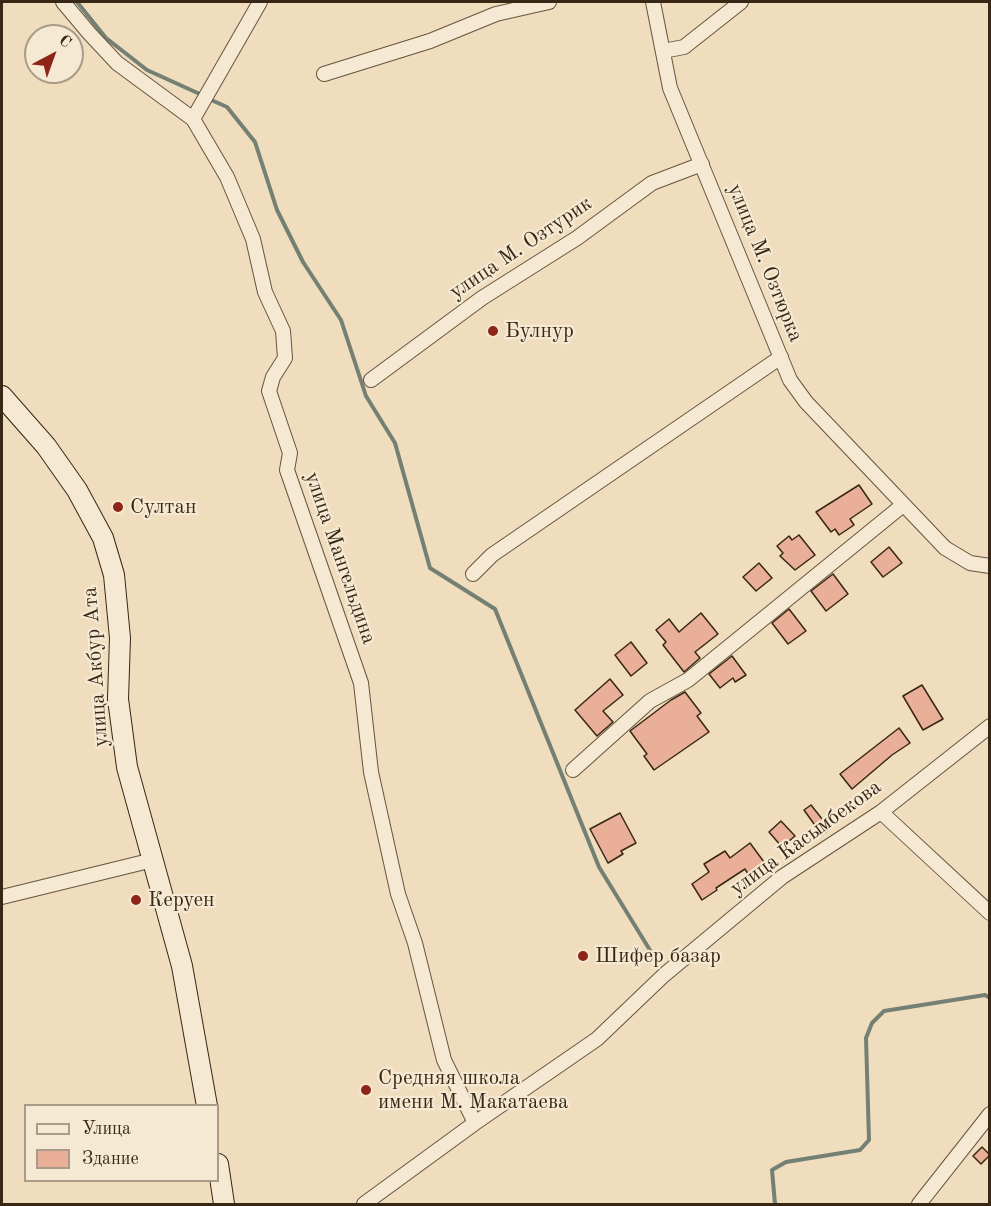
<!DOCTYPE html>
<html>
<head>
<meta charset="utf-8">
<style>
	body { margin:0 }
	#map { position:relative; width:991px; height:1206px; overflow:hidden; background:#f0ddbd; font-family:"Old Standard TT",serif }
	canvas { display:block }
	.frame { position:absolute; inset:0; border:3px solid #382714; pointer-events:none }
	.legend { position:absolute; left:24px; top:1104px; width:195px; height:78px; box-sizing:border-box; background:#f5e9d4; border:2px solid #a99b87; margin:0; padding:8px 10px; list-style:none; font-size:18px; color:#382714 }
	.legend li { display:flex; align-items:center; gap:12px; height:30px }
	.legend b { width:30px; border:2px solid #a99b87 }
	.north { position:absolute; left:24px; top:24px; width:60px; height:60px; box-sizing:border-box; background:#f5e9d4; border:2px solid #a99b87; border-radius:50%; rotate:41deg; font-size:16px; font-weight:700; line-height:24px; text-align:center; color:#382714 }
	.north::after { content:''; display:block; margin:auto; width:21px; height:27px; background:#8f2418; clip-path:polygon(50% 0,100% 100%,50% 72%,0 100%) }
</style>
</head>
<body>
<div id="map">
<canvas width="991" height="1206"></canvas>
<div class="frame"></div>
<ul class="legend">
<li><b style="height:8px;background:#f5e9d4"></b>Улица</li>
<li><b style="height:16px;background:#eaaf98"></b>Здание</li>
</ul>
<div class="north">С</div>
</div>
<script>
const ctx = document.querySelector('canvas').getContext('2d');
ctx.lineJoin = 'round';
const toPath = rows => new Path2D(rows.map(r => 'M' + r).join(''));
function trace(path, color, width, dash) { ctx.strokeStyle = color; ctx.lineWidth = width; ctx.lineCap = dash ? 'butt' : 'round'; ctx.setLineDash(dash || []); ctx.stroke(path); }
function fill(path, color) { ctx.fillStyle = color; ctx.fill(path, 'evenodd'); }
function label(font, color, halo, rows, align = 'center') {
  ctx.font = font + ' "Old Standard TT",serif'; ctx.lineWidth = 4.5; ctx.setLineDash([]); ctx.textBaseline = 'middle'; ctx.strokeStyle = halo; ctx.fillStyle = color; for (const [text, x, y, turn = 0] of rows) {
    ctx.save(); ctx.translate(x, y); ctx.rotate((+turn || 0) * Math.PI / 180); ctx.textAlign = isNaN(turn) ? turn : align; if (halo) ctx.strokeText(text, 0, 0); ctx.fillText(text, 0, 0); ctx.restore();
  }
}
const stream = toPath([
	[77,2,106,38,147,70,202,95],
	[209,99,227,107,255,142,277,210,303,262,341,320,366,396,395,443,430,568,495,609,599,867,656,960],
	[775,1204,772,1170,786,1162,860,1150,869,1140,866,1038,872,1023,884,1011,985,995,990,998]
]);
const building = toPath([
	[859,485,872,504,850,519,854,525,839,535,835,529,831,532,816,512,859,485],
	[799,535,815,555,795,570,780,556,783,553,777,546,789,536,792,540,799,535],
	[889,547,902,563,883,577,871,562,889,547],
	[759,563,772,578,756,591,743,577,759,563],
	[833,574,848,594,826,611,811,591,833,574],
	[789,609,806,631,788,644,772,623,789,609],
	[701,613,718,634,695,652,700,658,684,672,663,645,666,642,656,630,669,619,679,632,701,613],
	[631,642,647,663,631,676,615,655,631,642],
	[732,656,746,675,735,682,733,678,720,688,709,674,732,656],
	[610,679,623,695,603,711,613,722,597,736,575,710,610,679],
	[922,685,943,719,923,730,903,696,922,685],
	[685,692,701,713,697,716,709,732,654,770,644,756,647,754,630,731,671,700,685,692],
	[899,728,910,743,892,755,852,789,840,774,899,728],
	[811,805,830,829,822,835,804,810,811,805],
	[620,813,636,843,621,851,623,854,608,863,590,829,620,813],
	[781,821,795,836,782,847,769,832,781,821],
	[750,843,764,862,748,874,745,869,716,888,717,890,702,900,692,884,709,872,704,864,725,851,730,858,750,843],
	[982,1147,990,1155,981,1164,973,1156,982,1147]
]);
const minor = toPath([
	[63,2,89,33,117,63,193,119,227,177,253,239,265,292,283,331,285,358,273,377,269,391,290,453,287,470,361,683,371,772,398,894,415,943,444,1060,475,1123],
	[653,2,670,88,790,380,806,402,945,548,970,563,990,566],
	[663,51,684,47,741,2],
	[324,74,430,41,496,14,549,2],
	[193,119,260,2],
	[371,380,482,298,577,238,652,183,702,164],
	[473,574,492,555,781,357],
	[573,770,650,701,688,680,903,505],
	[881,812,990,913],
	[2,897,153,860],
	[364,1204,475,1123,597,1039,664,975,782,877,881,812,990,726],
	[919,1204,990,1114]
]);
const secondary = toPath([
	[2,396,46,446,77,490,103,538,114,575,120,638,118,699,127,767,182,966,207,1106],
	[218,1164,224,1204]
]);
const markers = [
	[493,331,6,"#8f2418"],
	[118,507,6,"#8f2418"],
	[136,900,6,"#8f2418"],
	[583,956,6,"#8f2418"],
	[366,1090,6,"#8f2418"]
];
const streetNames = [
	["улица М. Озтурик",521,248,-34],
	["улица М. Озтюрка",765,263,68],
	["улица Мангельдина",340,558,71],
	["улица Акбур Ата",96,667,-94],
	["улица Касымбекова",806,838,-36]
];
const poiNames = [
	["Булнур",505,331],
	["Султан",130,507],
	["Керуен",148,900],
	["Шифер базар",595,956],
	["Средняя школа",378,1078],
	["имени М. Макатаева",378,1102]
];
trace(stream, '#738073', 4);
fill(building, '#eaaf98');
trace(building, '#382714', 1.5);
trace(minor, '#66543e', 16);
trace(secondary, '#382714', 22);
trace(minor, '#f5e9d4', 14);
trace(secondary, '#f5e9d4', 20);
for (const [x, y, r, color] of markers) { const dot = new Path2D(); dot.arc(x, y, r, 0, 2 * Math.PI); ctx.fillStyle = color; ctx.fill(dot); trace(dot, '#f5e9d4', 2); }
label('21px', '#382714', '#f5e9d4', streetNames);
label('21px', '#382714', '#f5e9d4', poiNames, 'left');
</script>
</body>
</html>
